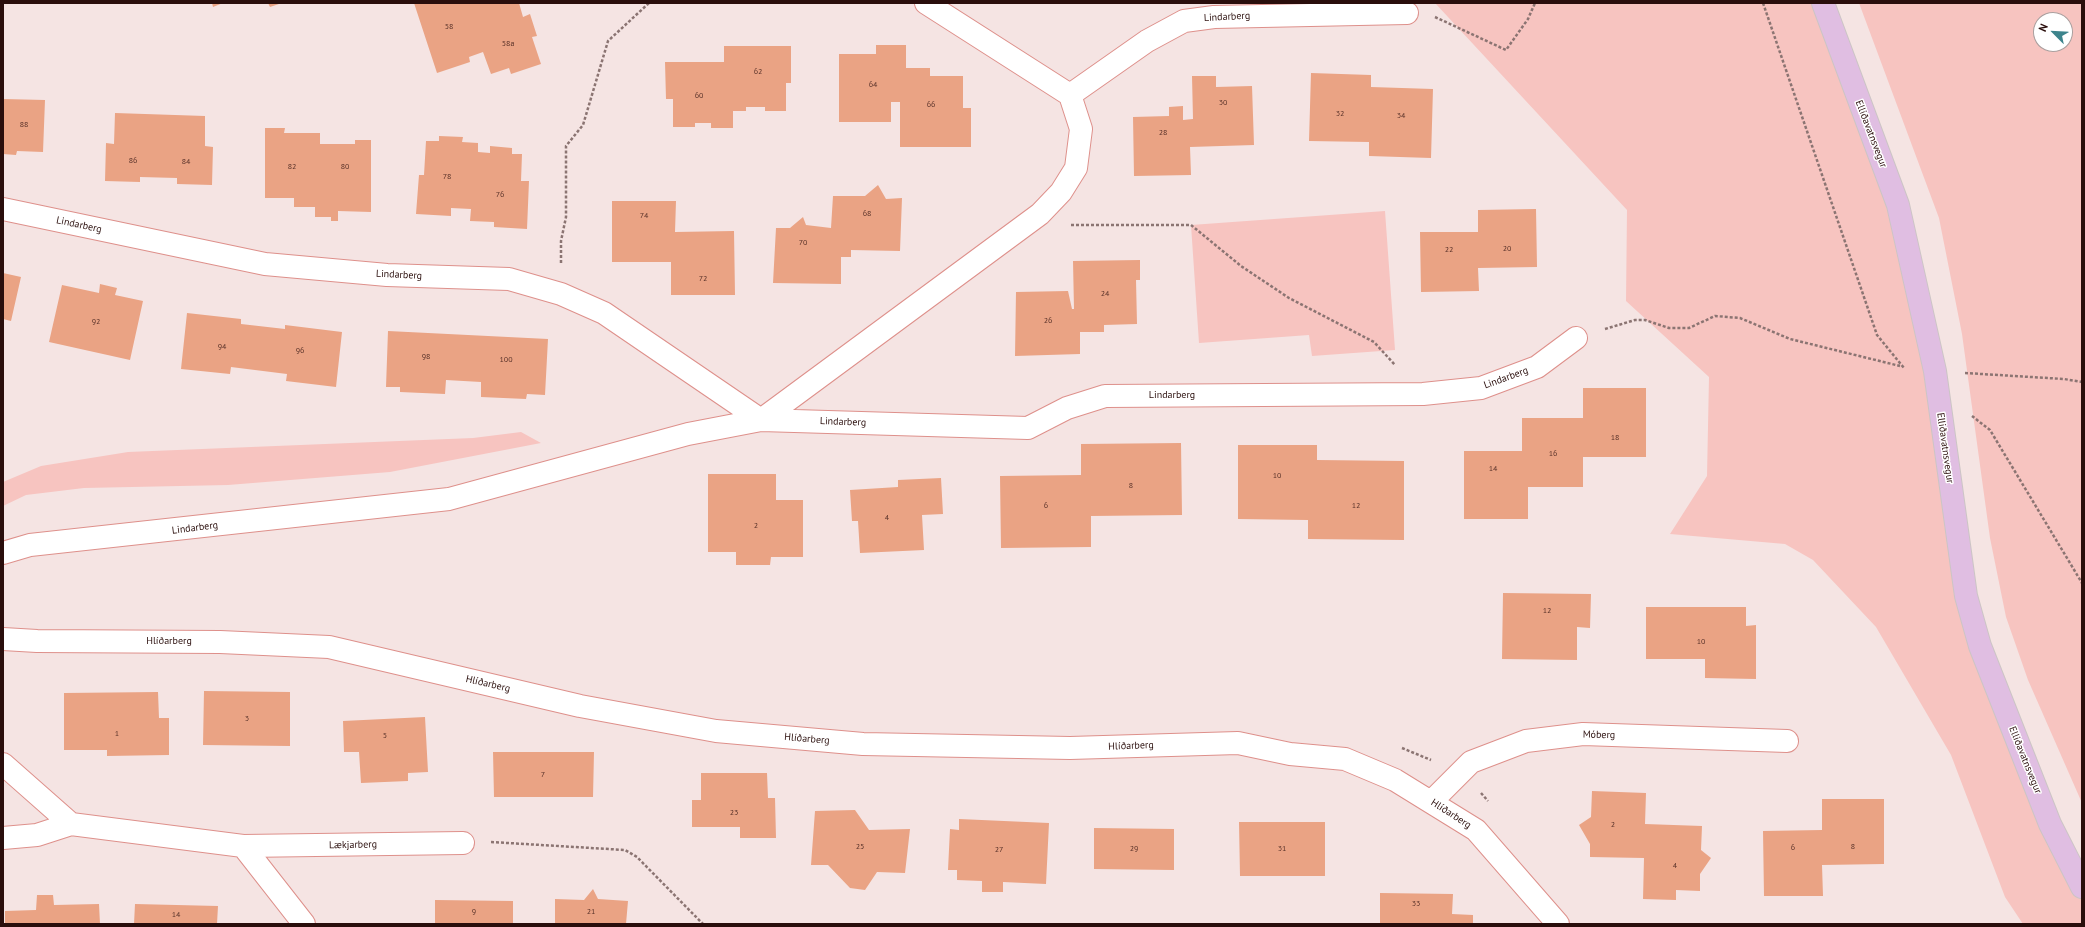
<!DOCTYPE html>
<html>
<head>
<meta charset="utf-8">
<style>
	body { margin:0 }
	#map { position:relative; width:2085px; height:927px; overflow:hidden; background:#f5e4e3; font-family:"PT Sans",sans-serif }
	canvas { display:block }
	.frame { position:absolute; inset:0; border:4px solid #2a0e0c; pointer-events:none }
	.north { position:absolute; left:2033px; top:12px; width:40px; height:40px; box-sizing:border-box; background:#fff; border:1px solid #aa9f9e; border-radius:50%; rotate:294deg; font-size:11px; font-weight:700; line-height:16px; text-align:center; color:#2a0e0c }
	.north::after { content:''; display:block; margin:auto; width:14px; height:18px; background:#3d848c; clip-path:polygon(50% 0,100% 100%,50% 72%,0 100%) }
</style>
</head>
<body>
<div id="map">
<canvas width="2085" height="927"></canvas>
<div class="frame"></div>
<div class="north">N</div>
</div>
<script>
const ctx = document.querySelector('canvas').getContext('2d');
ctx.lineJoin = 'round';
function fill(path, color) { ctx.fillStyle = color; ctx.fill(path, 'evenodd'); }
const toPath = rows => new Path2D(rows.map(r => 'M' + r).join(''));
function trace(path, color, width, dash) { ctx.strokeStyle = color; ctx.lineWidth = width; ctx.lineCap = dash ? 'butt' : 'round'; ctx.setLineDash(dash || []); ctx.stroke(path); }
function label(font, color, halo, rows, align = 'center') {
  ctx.font = font + ' "PT Sans",sans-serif'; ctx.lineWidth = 3; ctx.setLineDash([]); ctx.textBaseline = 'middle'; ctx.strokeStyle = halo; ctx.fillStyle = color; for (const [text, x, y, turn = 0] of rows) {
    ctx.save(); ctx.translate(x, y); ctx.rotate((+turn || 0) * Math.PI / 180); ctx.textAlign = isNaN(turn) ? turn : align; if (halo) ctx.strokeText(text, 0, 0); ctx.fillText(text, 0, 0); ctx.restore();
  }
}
const green = toPath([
	[1435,3,1824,3,1914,269,1967,616,2082,872,2082,924,2023,924,2005,897,1951,755,1876,627,1813,560,1785,544,1670,534,1707,476,1709,377,1626,301,1627,210],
	[1859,3,2082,3,2082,803,2028,680,2006,617,1990,538,1962,334,1939,218],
	[2041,20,2065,20,2065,44,2041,44],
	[1385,211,1395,350,1312,356,1309,335,1199,343,1191,225],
	[521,432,541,443,390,472,228,485,84,488,26,495,3,506,3,482,41,466,128,452,473,438]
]);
const building = toPath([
	[212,3,223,3,213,7],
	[268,3,282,3,270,7],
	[414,3,519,3,523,17,530,14,537,36,532,37,541,64,511,74,509,68,491,74,483,52,469,57,470,62,437,73],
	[876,45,906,45,906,68,930,68,930,76,963,76,963,108,971,108,971,147,900,147,900,102,891,102,891,122,839,122,839,54,876,54],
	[724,46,791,46,791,83,786,83,786,111,765,111,765,107,746,107,746,111,733,111,733,128,711,128,711,123,695,123,695,127,673,127,673,99,666,99,665,62,724,62],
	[1311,73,1371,75,1371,87,1433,89,1431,158,1369,156,1369,142,1309,141],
	[1192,76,1216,76,1216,87,1252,86,1254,145,1190,147,1191,175,1134,176,1133,117,1169,116,1169,107,1183,106,1183,120,1193,119],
	[3,99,45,100,43,152,17,151,16,155,3,154],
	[115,113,205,116,205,146,213,147,212,185,177,184,177,178,140,177,140,182,105,181,106,143,114,144],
	[265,128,285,128,284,133,320,133,320,144,355,144,355,140,371,140,371,212,338,211,338,221,331,221,331,217,315,217,315,207,294,207,294,198,265,198],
	[439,136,463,137,462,142,478,143,478,152,490,153,490,146,512,148,512,154,522,154,521,181,529,181,527,229,494,227,494,222,470,221,471,209,451,208,451,216,416,214,419,175,424,175,426,141,439,141],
	[878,185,886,199,902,198,900,251,851,250,851,257,841,257,841,284,773,283,776,228,790,228,803,217,806,225,831,228,833,196,865,196],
	[612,201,676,201,675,232,734,231,735,295,671,295,671,262,612,262],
	[1536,209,1537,267,1478,268,1479,291,1421,292,1420,232,1478,232,1478,210],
	[1140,260,1140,280,1136,280,1137,324,1104,325,1104,332,1080,332,1080,354,1015,356,1016,292,1068,291,1072,309,1074,309,1073,261],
	[3,273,21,277,11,321,3,319],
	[100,284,117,288,115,295,143,301,130,360,49,342,62,285,99,293],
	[187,313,241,319,241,324,285,329,285,325,342,332,336,387,286,381,287,374,231,367,230,374,181,369],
	[388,331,548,339,545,395,527,394,526,399,481,397,481,382,446,380,445,394,400,392,400,387,386,387],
	[1583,388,1646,388,1646,457,1583,457,1583,487,1528,487,1528,519,1464,519,1464,451,1522,451,1522,418,1583,418],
	[1181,443,1182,515,1091,516,1091,547,1001,548,1000,476,1081,475,1081,444],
	[1238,445,1317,445,1317,460,1404,461,1404,540,1308,539,1308,520,1238,519],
	[708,474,776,474,776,500,803,500,803,557,771,557,770,565,736,565,736,552,708,552],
	[941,478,943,514,922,515,924,550,860,553,858,521,852,521,850,490,898,487,898,480],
	[1503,593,1591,594,1590,628,1577,627,1577,660,1502,659],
	[1646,607,1746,607,1746,626,1756,625,1756,679,1705,678,1705,659,1646,659],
	[204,691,290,692,290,746,203,745],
	[158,692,159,718,169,718,169,755,107,756,107,750,64,750,64,693],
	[425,717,428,772,408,773,408,781,361,783,359,752,344,752,343,721],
	[493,752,594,752,593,797,494,797],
	[701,773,767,773,768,798,775,798,776,838,740,838,740,827,692,827,692,800,701,800],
	[1592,791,1646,793,1645,824,1702,826,1701,850,1711,858,1700,874,1700,891,1676,890,1676,900,1643,899,1644,858,1590,857,1590,844,1579,825,1591,817],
	[1822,799,1884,799,1884,864,1822,865,1823,896,1764,896,1763,831,1822,830],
	[855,810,869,830,910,829,905,873,877,872,865,890,850,888,828,865,811,865,815,811],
	[959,819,1049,823,1046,884,1003,882,1003,892,982,892,982,881,957,880,957,870,948,870,950,829,959,830],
	[1239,822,1325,822,1325,876,1240,876],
	[1094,828,1174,829,1174,870,1094,869],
	[593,889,598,899,628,901,626,924,555,924,555,899,584,900],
	[1380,893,1453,894,1452,914,1473,915,1473,924,1380,924],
	[37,895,53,895,54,905,99,904,100,924,5,924,5,911,36,910],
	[435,900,513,901,513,924,435,924],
	[135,904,218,906,217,924,134,924]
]);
const path = toPath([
	[1763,3,1877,335,1904,368],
	[1435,17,1506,50,1528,19,1535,3],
	[1071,225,1191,225,1241,266,1289,298,1374,342,1395,365],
	[561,263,561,241,566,217,566,146,583,125,608,41,649,3],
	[1605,329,1635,320,1645,320,1669,328,1689,328,1715,316,1740,318,1790,339,1900,366],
	[1965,373,2064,379,2082,382],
	[1972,416,1990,430,2082,583],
	[1402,748,1431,760],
	[1481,793,1488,801],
	[491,842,625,850,637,857,703,924]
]);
const minor = toPath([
	[1070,95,1147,41,1184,21,1214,17,1407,13],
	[3,209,265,264,387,275,509,279,561,294,604,313,761,420,1028,428,1067,408,1105,396,1423,394,1481,388,1537,367,1576,338],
	[3,553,30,545,449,499,688,434,761,420,1040,214,1061,192,1076,168,1081,129,1070,95,926,3],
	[3,639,37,641,220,642,329,647,580,706,716,731,863,744,1070,748,1238,743,1290,754,1345,759,1395,780,1476,830,1558,924],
	[3,764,71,824,243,846,304,924],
	[1432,801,1471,762,1526,741,1583,734,1787,741],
	[3,838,37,835,71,824],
	[243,846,463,843]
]);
const major = toPath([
	[1823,3,1898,205,1935,371,1966,596,1980,646,2050,824,2082,887]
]);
const numberNames = [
	["58",449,27],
	["58a",508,44],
	["62",758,72],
	["64",873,85],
	["60",699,96],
	["30",1223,103],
	["66",931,105],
	["32",1340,114],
	["34",1401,116],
	["88",24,125],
	["28",1163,133],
	["86",133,161],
	["84",186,162],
	["82",292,167],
	["80",345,167],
	["78",447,177],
	["76",500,195],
	["68",867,214],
	["74",644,216],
	["70",803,243],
	["20",1507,249],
	["22",1449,250],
	["72",703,279],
	["24",1105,294],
	["26",1048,321],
	["92",96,322],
	["94",222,347],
	["96",300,351],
	["98",426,357],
	["100",506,360],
	["18",1615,438],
	["16",1553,454],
	["14",1493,469],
	["10",1277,476],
	["8",1131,486],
	["6",1046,506],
	["12",1356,506],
	["4",887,518],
	["2",756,526],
	["12",1547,611],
	["10",1701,642],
	["3",247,719],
	["1",117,734],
	["5",385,736],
	["7",543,775],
	["23",734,813],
	["2",1613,825],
	["25",860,847],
	["8",1853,847],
	["6",1793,848],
	["29",1134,849],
	["31",1282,849],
	["27",999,850],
	["4",1675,866],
	["33",1416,904],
	["9",474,912],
	["21",591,912],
	["14",176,915]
];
const streetNames = [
	["Lindarberg",1227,17,-3],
	["Elliðavatnsvegur",1871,134,69],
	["Lindarberg",79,225,12],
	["Lindarberg",399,275,3],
	["Lindarberg",1506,378,-20],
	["Lindarberg",1172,395],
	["Lindarberg",843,422,2],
	["Elliðavatnsvegur",1945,448,82],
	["Lindarberg",195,528,-7],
	["Hlíðarberg",169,641],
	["Hlíðarberg",488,684,13],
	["Móberg",1599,735,1],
	["Hlíðarberg",807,739,5],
	["Hlíðarberg",1131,746,-2],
	["Elliðavatnsvegur",2025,760,68],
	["Hlíðarberg",1451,814,33],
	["Lækjarberg",353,845,-1]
];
fill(green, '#f7c4c0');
fill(building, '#eaa384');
trace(minor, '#de908b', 24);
trace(major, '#ccc5c5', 24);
trace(path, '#8b7472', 2.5, [3, 2]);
trace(minor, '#fff', 22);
trace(major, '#e0bee2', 22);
label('8px', '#5a332a', null, numberNames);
label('10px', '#2a0e0c', '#fff', streetNames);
</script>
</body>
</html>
